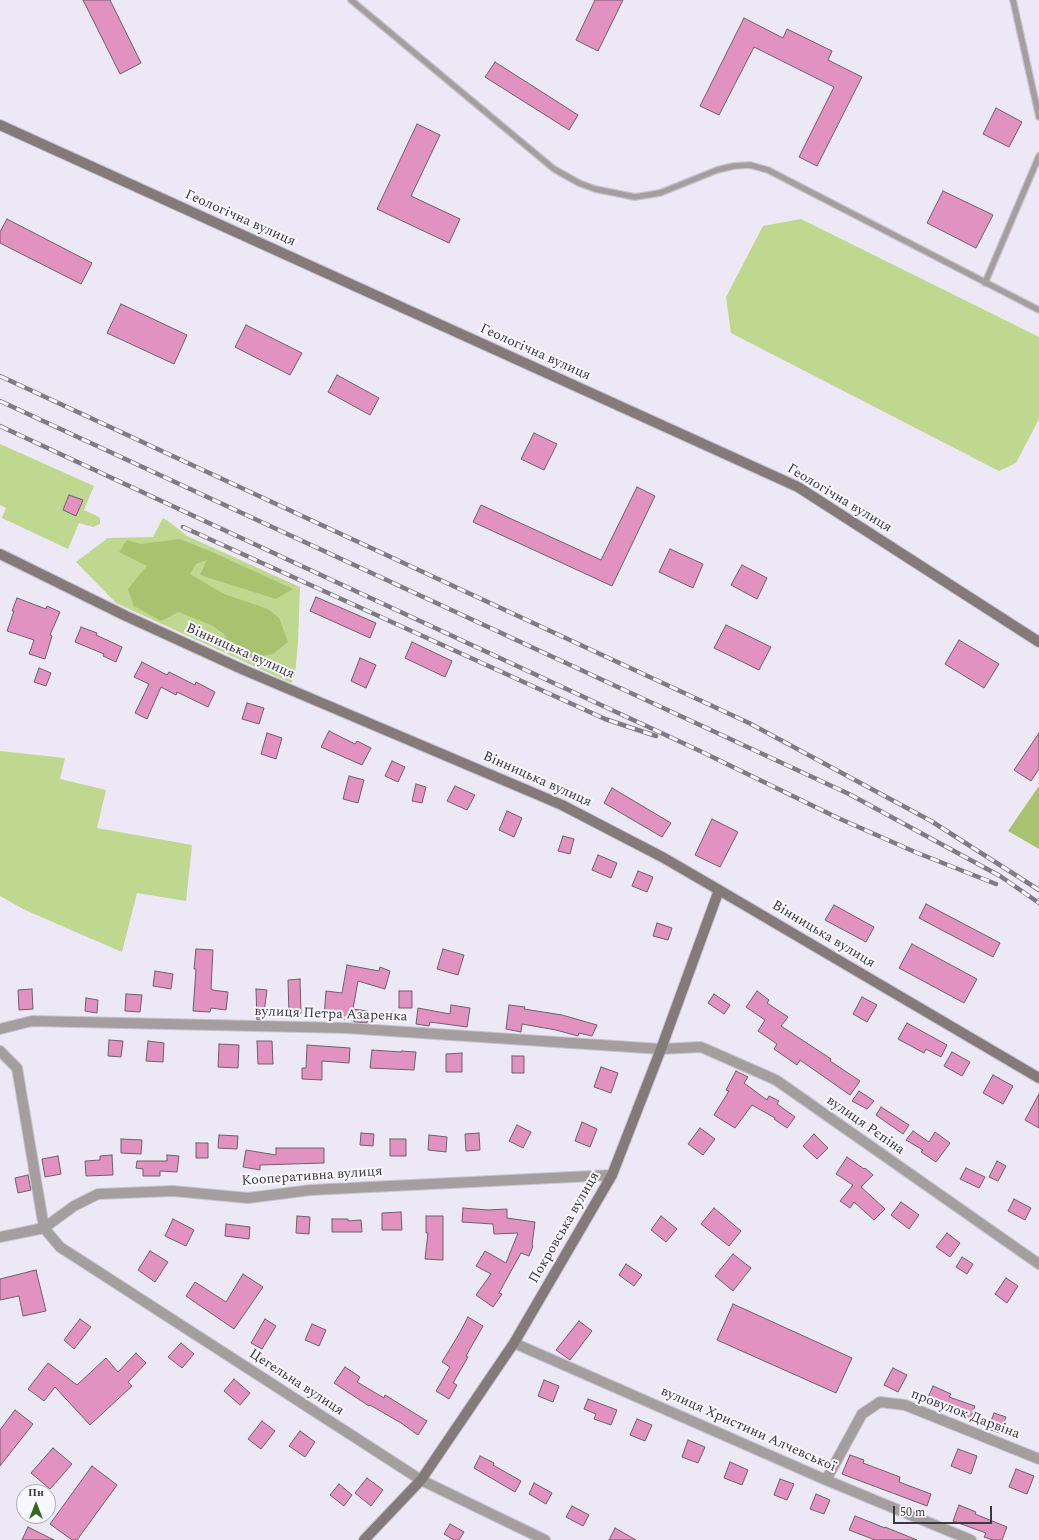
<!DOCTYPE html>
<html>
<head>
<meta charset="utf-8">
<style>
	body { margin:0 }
	#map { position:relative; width:1039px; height:1540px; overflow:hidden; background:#ece8f5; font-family:Spectral,serif }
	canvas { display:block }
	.north { position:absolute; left:16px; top:1484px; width:40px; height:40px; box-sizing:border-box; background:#f9f7fe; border:1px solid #adabb1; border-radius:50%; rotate:0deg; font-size:11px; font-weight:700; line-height:16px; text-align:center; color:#3a393e }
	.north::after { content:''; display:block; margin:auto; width:14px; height:18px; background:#346323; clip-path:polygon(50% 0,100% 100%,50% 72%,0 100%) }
	.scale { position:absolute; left:893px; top:1506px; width:99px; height:18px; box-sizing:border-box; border:2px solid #3a393e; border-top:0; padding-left:5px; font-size:12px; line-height:14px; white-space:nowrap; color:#3a393e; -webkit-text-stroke:3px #f9f7fe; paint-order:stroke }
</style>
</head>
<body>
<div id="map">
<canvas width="1039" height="1540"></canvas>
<div class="north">Пн</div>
<div class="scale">50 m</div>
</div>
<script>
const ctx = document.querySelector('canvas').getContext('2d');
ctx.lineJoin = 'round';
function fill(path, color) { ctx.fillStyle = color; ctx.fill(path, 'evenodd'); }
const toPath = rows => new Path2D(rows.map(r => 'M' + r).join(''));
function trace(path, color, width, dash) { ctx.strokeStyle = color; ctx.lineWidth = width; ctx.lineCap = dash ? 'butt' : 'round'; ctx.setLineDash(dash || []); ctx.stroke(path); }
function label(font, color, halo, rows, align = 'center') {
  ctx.font = font + ' Spectral,serif'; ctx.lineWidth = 4; ctx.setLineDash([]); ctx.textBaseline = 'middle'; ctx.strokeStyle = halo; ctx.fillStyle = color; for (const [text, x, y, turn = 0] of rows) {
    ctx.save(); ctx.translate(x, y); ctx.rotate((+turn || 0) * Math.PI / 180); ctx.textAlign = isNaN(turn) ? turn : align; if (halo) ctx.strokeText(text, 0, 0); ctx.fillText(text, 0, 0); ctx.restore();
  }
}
const green = toPath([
	[801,219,1039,337,1039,419,1016,463,999,471,731,333,726,297,763,226],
	[0,444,94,486,84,510,97,516,100,518,100,524,93,527,79,523,68,549,2,518,6,508,0,505],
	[163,518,168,521,187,536,300,587,298,642,295,675,291,683,116,603,76,562,108,538,153,537],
	[0,751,65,758,60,779,106,790,97,828,192,845,186,901,137,893,122,952,25,910,0,896]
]);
const forest = toPath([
	[180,539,212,552,293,589,276,599,200,575,207,560,196,564,190,574,224,594,268,609,279,618,288,642,273,654,250,658,229,648,225,635,213,626,179,612,161,621,134,606,128,589,147,566,119,552,127,540,141,544],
	[1039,786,1039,849,1008,831]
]);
const building = toPath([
	[83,0,110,0,141,63,120,74,83,0],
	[595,0,623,0,598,51,576,40,595,0],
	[744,18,783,38,787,29,832,51,828,60,862,77,817,166,799,157,834,87,754,47,719,115,700,106,744,18],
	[495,62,578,115,569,130,485,77,495,62],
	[996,108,1022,122,1009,147,983,134,996,108],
	[417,124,440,135,411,196,460,219,449,243,377,209,417,124],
	[943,191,993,215,976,248,927,223,943,191],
	[7,219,92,263,81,284,0,243,0,232,7,219],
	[121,304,187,335,174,364,107,333,121,304],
	[246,325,302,353,290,375,235,347,246,325],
	[337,375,379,398,370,415,328,392,337,375],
	[534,433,557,444,544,470,521,459,534,433],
	[637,487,655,496,612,586,473,522,481,505,601,560,637,487],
	[69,495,83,500,76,516,63,510,69,495],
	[670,549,703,564,693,588,659,572,670,549],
	[742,565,767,578,757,599,731,585,742,565],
	[316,597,376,623,370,638,310,611,316,597],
	[17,598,46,609,47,606,60,612,50,635,52,636,45,659,29,654,34,640,7,631,14,611,12,611,17,598],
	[726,625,771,647,759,670,714,648,726,625],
	[81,627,97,633,96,635,122,647,116,662,103,656,104,654,75,642,81,627],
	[959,640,999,664,984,688,945,664,959,640],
	[412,642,452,661,445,677,405,658,412,642],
	[360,658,376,665,366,688,351,681,360,658],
	[142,662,167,675,169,672,195,685,196,682,215,692,208,707,177,692,176,695,161,687,147,719,135,713,149,684,134,677,142,662],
	[39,668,51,673,46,686,34,682,39,668],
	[247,703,264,708,259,724,242,719,247,703],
	[329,731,355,744,357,741,371,748,362,765,321,747,329,731],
	[267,733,282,738,276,759,261,754,267,733],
	[1039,733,1039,769,1031,781,1014,770,1039,733],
	[392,761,405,767,398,782,385,776,392,761],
	[349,776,364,780,358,803,343,799,349,776],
	[416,784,426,787,422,803,412,801,416,784],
	[455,786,475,795,467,810,447,801,455,786],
	[612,788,671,823,662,837,604,803,612,788],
	[507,811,522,818,514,837,499,830,507,811],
	[712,819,738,832,720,867,695,855,712,819],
	[563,836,574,839,570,854,558,851,563,836],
	[598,855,617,863,611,878,592,870,598,855],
	[638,871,653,877,647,892,632,886,638,871],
	[926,904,1000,943,993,957,919,918,926,904],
	[834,905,874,927,866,942,825,920,834,905],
	[657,923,672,928,668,940,653,936,657,923],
	[912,944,977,979,964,1003,899,968,912,944],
	[196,949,213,950,211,989,212,989,212,990,228,992,226,1010,211,1008,210,1012,193,1011,196,969,194,969,196,949],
	[443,949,464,955,458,975,437,969,443,949],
	[347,965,379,971,380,967,390,971,385,989,358,981,353,1009,368,1011,367,1023,354,1022,354,1020,324,1017,326,991,342,993,347,965],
	[155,971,173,974,171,989,153,986,155,971],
	[300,979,301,1013,289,1014,288,980,300,979],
	[32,989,33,1009,19,1010,18,990,32,989],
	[256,989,267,990,263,1020,257,1020,256,989],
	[399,991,412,991,412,1008,399,1008,399,991],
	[757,991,769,1000,767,1003,788,1017,781,1026,831,1059,830,1061,860,1081,850,1095,800,1060,797,1065,774,1049,777,1044,758,1031,765,1020,746,1007,757,991],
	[126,994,142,995,140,1012,125,1011,126,994],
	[714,994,730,1005,724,1014,708,1003,714,994],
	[862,997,877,1005,867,1022,853,1014,862,997],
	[86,998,98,1000,97,1013,85,1011,86,998],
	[451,1005,470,1008,467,1027,430,1022,429,1026,416,1024,418,1008,450,1014,451,1005],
	[509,1005,525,1007,524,1009,562,1015,597,1025,592,1036,579,1033,578,1036,556,1030,522,1024,521,1032,506,1029,509,1005],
	[907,1023,947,1045,941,1057,926,1049,924,1053,898,1039,907,1023],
	[109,1040,123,1041,121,1057,108,1056,109,1040],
	[148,1041,164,1043,163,1062,146,1061,148,1041],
	[257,1041,272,1041,273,1064,258,1064,257,1041],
	[219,1044,239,1045,238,1068,218,1067,219,1044],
	[307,1045,350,1048,349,1063,322,1061,322,1080,302,1079,302,1068,306,1068,307,1045],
	[372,1050,401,1052,401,1051,416,1052,414,1070,370,1068,372,1050],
	[952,1052,970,1062,962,1076,944,1066,952,1052],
	[462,1053,462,1072,446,1072,446,1054,462,1053],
	[512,1056,524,1056,524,1073,512,1073,512,1056],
	[601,1067,618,1073,611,1093,594,1087,601,1067],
	[736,1071,748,1077,744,1083,767,1100,769,1096,779,1101,777,1104,795,1117,787,1128,774,1119,775,1118,752,1105,735,1128,714,1115,729,1091,726,1090,736,1071],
	[993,1075,1013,1086,1003,1104,983,1093,993,1075],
	[859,1091,874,1101,867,1109,852,1101,859,1091],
	[1039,1094,1039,1128,1025,1120,1039,1094],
	[881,1107,909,1125,903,1134,876,1115,881,1107],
	[582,1122,597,1129,590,1147,575,1141,582,1122],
	[517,1125,531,1132,523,1148,509,1141,517,1125],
	[700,1128,715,1139,703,1155,688,1144,700,1128],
	[913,1131,929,1142,935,1132,950,1143,936,1162,921,1152,923,1150,906,1140,913,1131],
	[361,1133,374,1134,373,1146,360,1145,361,1133],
	[479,1133,480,1150,466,1151,465,1134,479,1133],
	[814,1134,828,1148,817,1159,803,1146,814,1134],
	[219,1135,238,1136,237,1149,218,1148,219,1135],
	[429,1135,447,1137,446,1152,428,1150,429,1135],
	[121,1139,142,1140,141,1154,121,1153,121,1139],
	[390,1139,406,1139,406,1156,390,1156,390,1139],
	[196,1143,208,1143,208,1158,196,1158,196,1143],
	[276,1148,324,1148,324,1163,260,1165,260,1170,243,1167,246,1150,276,1155,276,1148],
	[112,1155,113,1175,86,1176,85,1161,100,1160,100,1156,112,1155],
	[167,1155,179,1156,177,1172,160,1171,160,1176,143,1176,143,1169,136,1168,137,1161,167,1161,167,1155],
	[58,1156,61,1174,45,1177,42,1159,58,1156],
	[847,1157,864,1169,865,1168,873,1175,861,1187,885,1209,874,1220,854,1202,850,1208,840,1201,853,1185,836,1174,847,1157],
	[997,1161,1006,1166,998,1181,989,1177,997,1161],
	[966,1168,985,1177,979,1188,960,1179,966,1168],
	[28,1175,31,1190,18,1193,15,1178,28,1175],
	[1014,1199,1031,1208,1025,1220,1008,1211,1014,1199],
	[901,1202,919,1215,909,1229,891,1215,901,1202],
	[463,1208,488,1210,507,1209,507,1218,535,1222,532,1245,533,1246,529,1256,521,1253,499,1293,502,1294,493,1307,476,1295,491,1274,476,1266,485,1251,506,1263,518,1233,494,1234,493,1224,462,1222,463,1208],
	[714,1208,741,1231,729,1246,701,1224,714,1208],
	[401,1212,402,1230,382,1230,382,1213,401,1212],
	[297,1216,310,1217,309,1234,296,1233,297,1216],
	[426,1216,443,1216,443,1260,425,1259,428,1233,426,1233,426,1216],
	[661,1216,677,1229,666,1242,651,1230,661,1216],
	[173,1219,194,1230,186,1246,165,1236,173,1219],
	[332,1219,348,1219,348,1221,361,1220,362,1232,332,1232,332,1219],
	[226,1224,250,1227,249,1239,225,1236,226,1224],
	[947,1233,960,1243,950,1257,936,1247,947,1233],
	[150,1251,168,1262,155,1282,138,1270,150,1251],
	[733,1254,751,1268,733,1291,715,1276,733,1254],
	[962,1257,973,1264,967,1274,956,1267,962,1257],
	[626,1264,642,1275,634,1286,619,1275,626,1264],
	[36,1270,46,1311,23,1316,19,1296,0,1300,0,1279,36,1270],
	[243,1274,263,1287,234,1329,186,1296,195,1282,226,1302,243,1274],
	[1006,1278,1018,1286,1007,1303,995,1294,1006,1278],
	[733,1304,852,1358,836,1393,717,1340,733,1304],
	[468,1317,483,1326,466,1356,468,1357,453,1383,457,1385,449,1399,436,1391,450,1367,442,1362,459,1334,468,1317],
	[80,1319,91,1327,74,1349,64,1340,80,1319],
	[265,1319,276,1326,262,1349,251,1343,265,1319],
	[579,1321,592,1331,570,1360,556,1350,579,1321],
	[312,1324,326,1330,319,1346,305,1340,312,1324],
	[181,1343,194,1354,182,1368,168,1357,181,1343],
	[136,1353,146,1363,128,1382,132,1386,90,1425,55,1387,44,1401,28,1389,48,1363,77,1385,106,1358,118,1372,136,1353],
	[345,1367,360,1377,357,1382,384,1398,385,1395,427,1421,418,1435,401,1423,370,1405,369,1406,334,1383,345,1367],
	[893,1368,907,1375,898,1392,884,1385,893,1368],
	[234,1379,250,1393,240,1405,224,1391,234,1379],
	[544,1380,559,1386,553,1402,538,1396,544,1380],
	[933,1386,951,1394,949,1397,975,1406,970,1420,926,1402,933,1386],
	[588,1399,617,1410,611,1425,594,1419,596,1414,584,1409,588,1399],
	[15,1410,33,1424,0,1466,0,1430,15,1410],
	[994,1413,1006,1417,1000,1433,988,1429,994,1413],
	[637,1419,652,1425,645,1441,630,1435,637,1419],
	[262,1421,275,1431,261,1449,248,1439,262,1421],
	[300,1431,315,1442,305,1457,289,1446,300,1431],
	[688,1440,705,1447,698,1463,682,1457,688,1440],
	[53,1448,72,1464,50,1489,31,1473,53,1448],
	[958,1449,977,1456,971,1474,951,1466,958,1449],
	[850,1455,864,1460,863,1463,900,1477,899,1482,931,1494,927,1506,842,1474,850,1455],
	[480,1456,494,1463,493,1465,521,1481,515,1492,474,1468,480,1456],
	[730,1462,748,1470,742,1485,724,1478,730,1462],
	[92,1466,117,1485,77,1540,72,1540,50,1524,92,1466],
	[1016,1469,1034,1476,1027,1494,1009,1487,1016,1469],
	[367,1478,383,1490,371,1506,355,1493,367,1478],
	[780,1479,794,1484,787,1500,774,1495,780,1479],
	[534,1483,552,1493,546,1504,529,1494,534,1483],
	[339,1484,352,1495,344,1506,330,1495,339,1484],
	[816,1494,830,1500,824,1514,810,1509,816,1494],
	[959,1505,976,1512,975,1514,1007,1527,1002,1540,993,1540,984,1537,986,1533,953,1521,959,1505],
	[572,1506,589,1515,583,1526,566,1517,572,1506],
	[855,1516,885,1528,885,1527,917,1540,875,1540,849,1530,855,1516],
	[450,1524,464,1532,459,1540,454,1540,444,1534,450,1524],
	[28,1527,54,1540,22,1540,28,1527],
	[615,1528,636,1540,609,1540,615,1528]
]);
const lane = toPath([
	[351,0,554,169,579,183,595,189,635,197,660,193,717,170,734,166,750,165,768,170,1039,310],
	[1013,0,1039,117],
	[985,283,1039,156]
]);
const street = toPath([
	[0,1029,32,1021,346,1028,661,1049,701,1047,776,1080,1039,1264],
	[0,1051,17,1068,44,1228,60,1247,421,1480,545,1540],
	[0,1237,44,1228,74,1206,98,1194,173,1191,248,1198,311,1190,612,1175],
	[514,1343,826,1480,971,1540],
	[826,1480,862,1414,880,1402,905,1405,1039,1459]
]);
const secondary = toPath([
	[0,125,798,487,1039,642],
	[0,554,126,616,244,670,562,805,664,858,719,890,1039,1078],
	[364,1540,421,1480,514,1343,612,1175,661,1049,719,890]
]);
const rail = toPath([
	[0,376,749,723,931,821,1039,890],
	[0,401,849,794,1000,876,1039,903],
	[0,426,698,750,838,818,915,852,996,884],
	[183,527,605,719,656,736]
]);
const streetNames = [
	["Геологічна вулиця",240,219,24],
	["Геологічна вулиця",535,353,24],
	["Геологічна вулиця",839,499,31],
	["Вінницька вулиця",240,652,24],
	["Вінницька вулиця",537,780,24],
	["Вінницька вулиця",823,935,31],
	["вулиця Петра Азаренка",331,1015,2],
	["вулиця Рєпіна",865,1126,35],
	["Кооперативна вулиця",312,1177,-4],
	["Покровська вулиця",565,1228,-60],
	["Цегельна вулиця",296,1383,33],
	["провулок Дарвіна",965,1415,21],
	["вулиця Христини Алчевської",748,1430,24]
];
fill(green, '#bfd78f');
fill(forest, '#a8c270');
fill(building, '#e192c1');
trace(building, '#6d6168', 1);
trace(lane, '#c8c5d0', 8);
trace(street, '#c8c5d0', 12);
trace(secondary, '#c8c5d0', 12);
trace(lane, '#a59e9e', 5.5);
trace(street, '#a59e9e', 10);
trace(secondary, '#837a79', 10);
trace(rail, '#7e7b84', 4.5);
trace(rail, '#f9f7fe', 3, [9]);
label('14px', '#3a393e', '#f9f7fe', streetNames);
</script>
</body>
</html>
